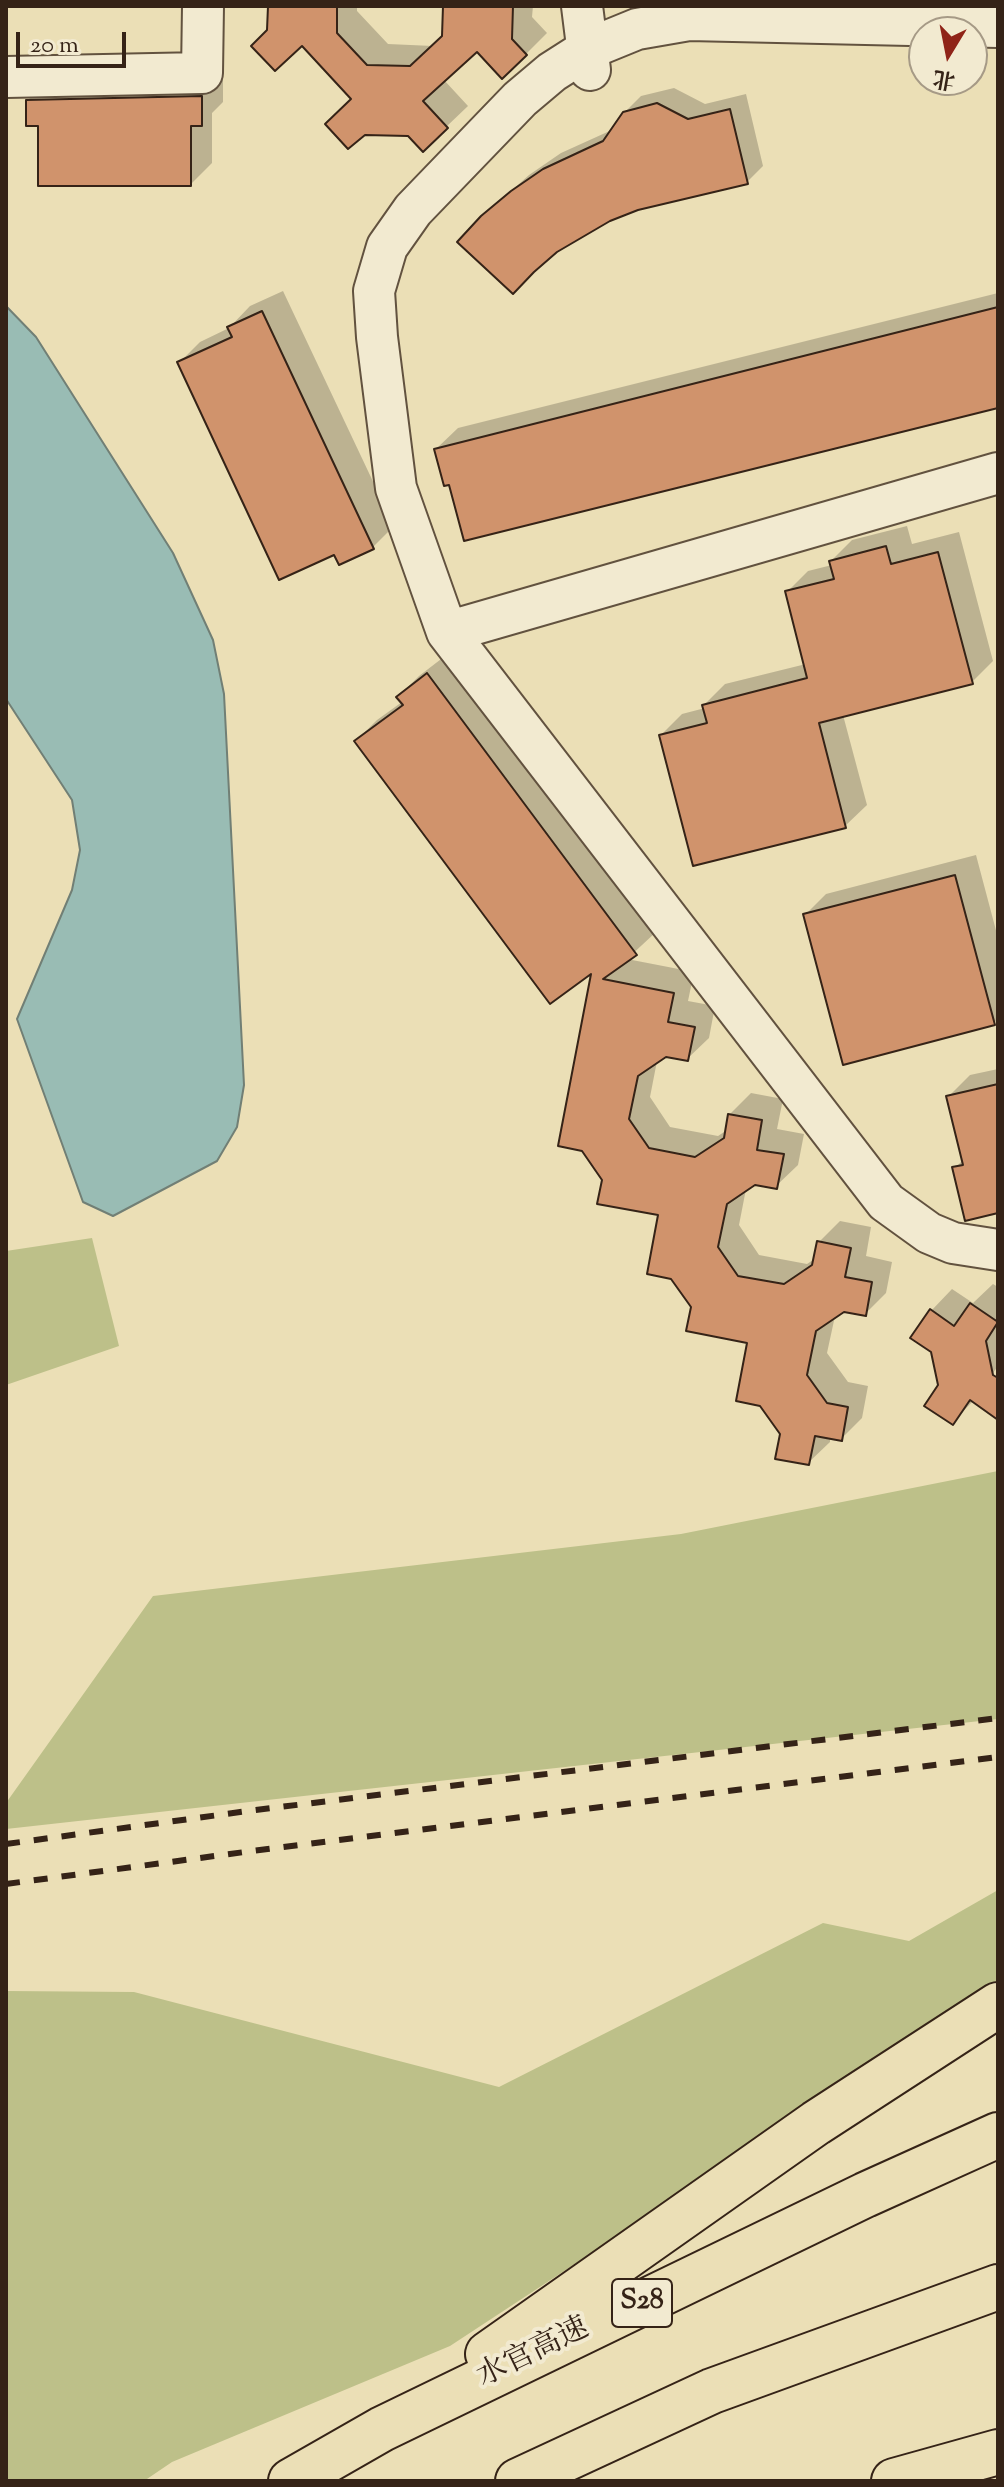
<!DOCTYPE html>
<html>
<head>
<meta charset="utf-8">
<style>
	body { margin:0 }
	#map { position:relative; width:1004px; height:2487px; overflow:hidden; background:#ebdfb6; font-family:"Sorts Mill Goudy","Noto Serif SC",serif }
	canvas { display:block }
	.frame { position:absolute; inset:0; border:8px solid #352317; pointer-events:none }
	.north { position:absolute; left:908px; top:16px; width:80px; height:80px; box-sizing:border-box; background:#f2ead0; border:2px solid #a69a86; border-radius:50%; rotate:190deg; font-size:22px; font-weight:700; line-height:32px; text-align:center; color:#352317 }
	.north::after { content:''; display:block; margin:auto; width:28px; height:36px; background:#8f2418; clip-path:polygon(50% 0,100% 100%,50% 72%,0 100%) }
	.scale { position:absolute; left:16px; top:32px; width:110px; height:36px; box-sizing:border-box; border:4px solid #352317; border-top:0; padding-left:10px; font-size:24px; line-height:28px; white-space:nowrap; color:#352317; -webkit-text-stroke:6px #f2ead0; paint-order:stroke }
</style>
</head>
<body>
<div id="map">
<canvas width="1004" height="2487"></canvas>
<div class="frame"></div>
<div class="north">北</div>
<div class="scale">20 m</div>
</div>
<script>
const ctx = document.querySelector('canvas').getContext('2d');
ctx.lineJoin = 'round';
function fill(path, color) { ctx.fillStyle = color; ctx.fill(path, 'evenodd'); }
const toPath = rows => new Path2D(rows.map(r => 'M' + r).join(''));
function trace(path, color, width, dash) { ctx.strokeStyle = color; ctx.lineWidth = width; ctx.lineCap = dash ? 'butt' : 'round'; ctx.setLineDash(dash || []); ctx.stroke(path); }
function label(font, color, halo, rows, align = 'center') {
  ctx.font = font + ' "Sorts Mill Goudy","Noto Serif SC",serif'; ctx.lineWidth = 8; ctx.setLineDash([]); ctx.textBaseline = 'middle'; ctx.strokeStyle = halo; ctx.fillStyle = color; for (const [text, x, y, turn = 0] of rows) {
    ctx.save(); ctx.translate(x, y); ctx.rotate((+turn || 0) * Math.PI / 180); ctx.textAlign = isNaN(turn) ? turn : align; if (halo) ctx.strokeText(text, 0, 0); ctx.fillText(text, 0, 0); ctx.restore();
  }
}
const green = toPath([
	[92,1238,119,1346,6,1385,6,1251],
	[998,1471,998,1719,6,1829,6,1803,153,1596,681,1534],
	[998,1890,998,1986,450,2346,172,2462,144,2481,6,2481,6,1991,134,1992,499,2087,823,1923,909,1941]
]);
const water = toPath([
	[6,306,36,337,173,553,213,640,224,694,244,1085,237,1127,217,1161,113,1216,83,1202,17,1019,72,890,80,850,72,800,6,699,6,306]
]);
const shadow = toPath([
	[270,6,357,6,357,11,388,44,433,46,444,35,445,6,533,6,532,17,547,33,526,54,477,49,444,80,468,106,423,149,409,134,353,98,302,43,269,30],
	[223,76,223,102,212,113,212,163,191,184,40,124,28,100,49,79],
	[674,88,705,104,746,94,763,166,747,182,638,208,609,219,482,217,529,175,561,153,614,129,624,113,641,96],
	[283,291,394,526,373,547,335,553,179,363,200,342,229,328,250,306],
	[998,293,998,406,451,483,436,449,458,428],
	[907,526,912,544,959,532,993,661,972,682,843,715,867,805,845,826,661,735,682,714,705,708,704,705,725,684,806,664,787,592,808,571,832,565,831,561,852,540],
	[449,653,656,932,627,959,694,972,688,1001,715,1006,709,1038,687,1059,666,1055,657,1061,650,1097,670,1127,718,1136,727,1130,730,1114,751,1093,783,1099,777,1129,804,1134,798,1165,776,1186,755,1183,746,1189,739,1225,759,1255,807,1264,816,1258,819,1242,840,1221,871,1227,866,1256,892,1262,886,1293,865,1314,843,1310,835,1316,827,1353,848,1382,868,1386,862,1418,841,1439,830,1437,830,1442,808,1463,782,1434,750,1341,661,1214,604,1179,594,969,356,741,377,720,402,702,398,697,419,676],
	[976,855,998,938,998,1019,994,1023,805,915,826,894],
	[998,1069,998,1211,955,1168,964,1159,948,1097,970,1075],
	[993,1284,998,1287,998,1366,973,1401,952,1423,940,1386,931,1311,952,1289,973,1303]
]);
const building = toPath([
	[268,6,337,6,337,33,367,65,410,66,442,36,443,6,513,6,512,39,527,55,502,79,477,52,423,101,448,128,423,152,408,136,365,135,348,149,325,124,351,99,302,46,275,71,251,46,267,30,268,6],
	[202,96,202,126,191,126,191,186,38,186,38,126,26,126,26,100,202,96],
	[657,103,688,119,730,109,748,184,638,210,610,221,557,252,534,272,513,294,457,242,481,216,511,191,543,169,603,141,623,112,657,103],
	[998,307,998,408,464,541,449,485,444,486,434,449,998,307],
	[262,311,374,549,339,565,334,555,279,580,177,362,232,337,227,327,262,311],
	[886,546,891,564,938,552,973,684,819,723,846,828,693,866,659,735,707,723,702,705,807,678,785,591,834,579,829,561,886,546],
	[427,673,637,955,603,979,674,993,668,1022,695,1027,688,1061,666,1057,638,1076,629,1119,649,1148,695,1157,724,1138,728,1114,762,1120,757,1150,784,1154,777,1189,755,1185,727,1204,718,1247,738,1276,784,1284,812,1265,817,1241,851,1248,845,1277,872,1282,866,1316,844,1312,816,1331,807,1375,827,1403,848,1407,842,1441,815,1436,809,1465,775,1459,780,1434,760,1406,736,1401,747,1343,686,1331,691,1307,671,1279,647,1274,658,1215,597,1204,602,1180,582,1151,558,1146,591,974,550,1004,354,741,403,705,396,697,427,673],
	[955,875,995,1025,843,1065,803,914,955,875],
	[998,1084,998,1213,965,1221,952,1167,963,1165,946,1096,998,1084],
	[970,1303,998,1322,986,1341,993,1375,998,1378,998,1420,970,1400,953,1425,924,1406,938,1385,931,1352,910,1338,930,1309,954,1326,970,1303]
]);
const street = toPath([
	[582,6,590,70],
	[998,27,689,20,637,29,588,49,552,72,520,99,413,210,387,247,374,291,377,337,396,488,447,632,886,1202,929,1233,953,1243,998,1250],
	[6,77,202,73,203,6],
	[447,632,998,473]
]);
const highway = toPath([
	[488,2354,816,2123,998,2005],
	[291,2481,382,2429,865,2195,998,2135],
	[518,2481,712,2391,998,2287],
	[894,2481,998,2452]
]);
const rail = toPath([
	[6,1844,248,1811,998,1718],
	[6,1884,252,1851,998,1757]
]);
const shields = [
	[642,2303,60]
];
const shieldNames = [
	["S28",642,2303]
];
const streetNames = [
	["水官高速",534,2355,-26]
];
fill(green, '#bdc089');
fill(water, '#99bcb4');
trace(water, '#717f75', 2);
fill(shadow, '#0003');
fill(building, '#d0936c');
trace(building, '#352317', 2);
trace(street, '#62523f', 44);
trace(highway, '#352317', 48);
trace(street, '#f2ead0', 40);
trace(highway, '#ebdfb6', 44);
trace(rail, '#352317', 6, [14, 14]);
for (const [x, y, w] of shields) { const box = new Path2D(); box.roundRect(x - w / 2, y - 24, w, 48, 6); ctx.fillStyle = '#f2ead0'; ctx.fill(box); trace(box, '#352317', 2); }
label('bold 28px', '#352317', null, shieldNames);
label('30px', '#352317', '#f2ead0', streetNames);
</script>
</body>
</html>
